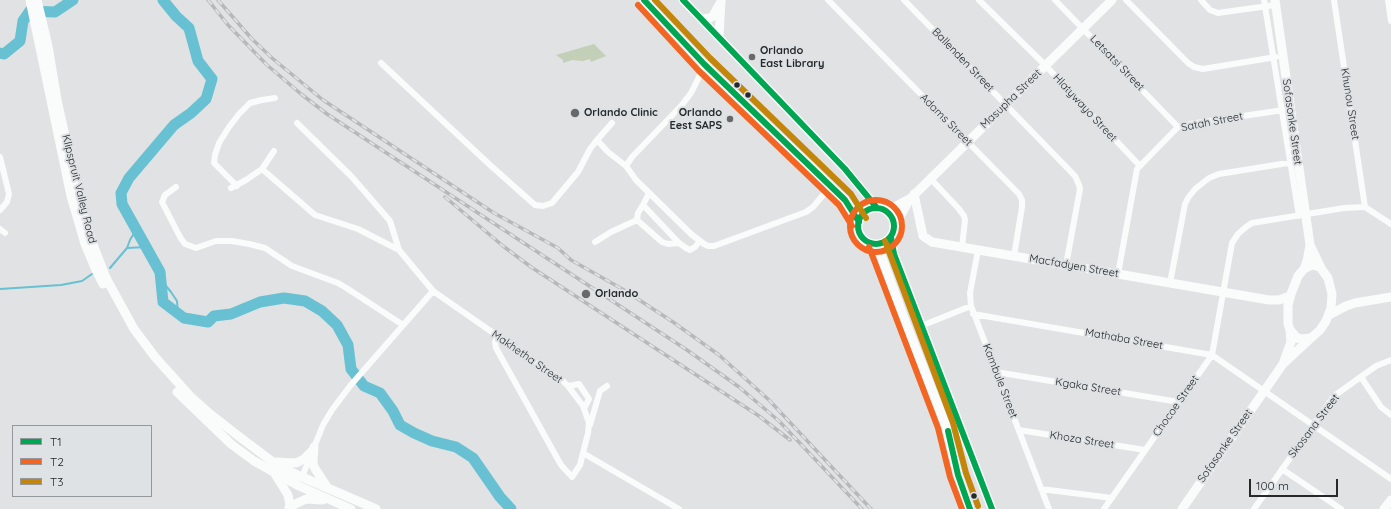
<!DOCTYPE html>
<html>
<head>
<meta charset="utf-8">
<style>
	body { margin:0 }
	#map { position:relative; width:1391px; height:509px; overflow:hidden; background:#e0e2e4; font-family:Quicksand,sans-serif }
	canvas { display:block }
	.legend { position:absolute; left:12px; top:425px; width:140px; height:72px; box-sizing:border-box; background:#dfe2e5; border:1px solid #95989a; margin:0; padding:5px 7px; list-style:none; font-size:12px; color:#262829 }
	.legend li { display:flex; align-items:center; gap:8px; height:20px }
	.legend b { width:20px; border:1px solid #95989a }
	.scale { position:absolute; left:1249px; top:479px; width:89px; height:18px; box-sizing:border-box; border:2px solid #262829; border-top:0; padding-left:5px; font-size:12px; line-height:14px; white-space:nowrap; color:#262829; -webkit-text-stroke:3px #dfe2e5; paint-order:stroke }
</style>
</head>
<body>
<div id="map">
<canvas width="1391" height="509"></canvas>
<ul class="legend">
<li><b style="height:5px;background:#00a651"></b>T1</li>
<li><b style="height:5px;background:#f26522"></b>T2</li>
<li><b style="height:5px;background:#c3860a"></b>T3</li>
</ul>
<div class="scale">100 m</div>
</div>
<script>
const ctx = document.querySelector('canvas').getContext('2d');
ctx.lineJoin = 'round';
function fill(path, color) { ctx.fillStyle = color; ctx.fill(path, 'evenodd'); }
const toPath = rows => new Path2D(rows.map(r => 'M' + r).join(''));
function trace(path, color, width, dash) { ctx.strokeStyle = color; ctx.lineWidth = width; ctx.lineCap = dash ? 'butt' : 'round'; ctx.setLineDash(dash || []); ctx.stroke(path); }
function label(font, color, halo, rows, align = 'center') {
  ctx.font = font + ' Quicksand,sans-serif'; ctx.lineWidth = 4; ctx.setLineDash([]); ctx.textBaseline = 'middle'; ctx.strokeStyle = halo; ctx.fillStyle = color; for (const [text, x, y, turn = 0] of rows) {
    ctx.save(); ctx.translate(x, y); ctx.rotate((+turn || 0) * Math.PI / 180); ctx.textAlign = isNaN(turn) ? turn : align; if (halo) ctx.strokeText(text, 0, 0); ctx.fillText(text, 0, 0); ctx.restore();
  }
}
const green = toPath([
	[594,44,606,56,591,62,590,59,583,61,572,60,563,63,563,60,556,55]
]);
const stream = toPath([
	[127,248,146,247],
	[110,268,127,248,130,240,136,230],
	[161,280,171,292,177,301,178,313],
	[0,289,61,285,82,281,92,274]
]);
const river = toPath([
	[163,0,176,16,189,28,198,61,212,79,206,99,191,113,174,125,129,178,121,193,122,204,160,272,163,302,184,318,208,322,214,316,231,314,260,302,284,298,305,301,322,311,337,325,348,345,351,369,364,386,380,393,393,411,400,425,414,433,432,441,456,447,473,458,500,497,511,509],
	[0,53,4,54,20,41,23,21,30,11,55,12,73,0]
]);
const street = toPath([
	[828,0,1019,194,1022,200,1022,207,1014,256],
	[904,0,1075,176,1079,185,1080,189,1066,265],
	[979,0,1045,65,1140,166],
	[1055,0,1178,127],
	[1126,0,1188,63,1194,67,1203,69,1276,57],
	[1201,0,1210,10,1218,13,1275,5],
	[1264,0,1299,216],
	[1334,0,1365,207],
	[1388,0,1391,21],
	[381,63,490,165,535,205,543,206,552,203,578,172,590,149,597,140,608,152,626,166],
	[704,64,700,75,691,93,681,106,632,157,626,166,636,180,691,234,704,244,708,246,714,246,806,212,813,207,830,187],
	[297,123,352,177,390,221,399,250,433,291,548,371,560,378,568,386,583,406,589,423,588,433,583,453,679,509],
	[597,140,612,123],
	[0,157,9,194,7,202,0,210],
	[262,169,315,215,358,229,399,250],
	[930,178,959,209,964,216,965,220,962,247],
	[237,186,214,163,215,155,219,143,229,127,239,114,250,103,262,100,275,98],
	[176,187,165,195,162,202,180,237,185,244,196,248,216,241,232,241,249,244,265,248,292,266,338,283,348,289,403,325],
	[231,188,246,180,262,169,274,151],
	[649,193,643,205,679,243,686,248,690,250,695,247,699,242],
	[643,205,638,213,637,220,662,242,668,244,679,243],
	[0,229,5,233],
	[595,242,611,232,637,220],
	[978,250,970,293,971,306,1049,509],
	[1118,274,1137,169,1178,127,1196,123,1290,109],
	[1170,283,1185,204,1188,198,1195,189,1209,178,1219,174,1294,162],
	[973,314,1212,355,1391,479],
	[921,326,971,306],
	[498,336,495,342,496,348,561,465,572,477,580,465,583,453],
	[996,372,1179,402],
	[1361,377,1381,407,1391,415],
	[568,386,579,384,589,399,584,409],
	[590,425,600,391,607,386],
	[1019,430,1145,450],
	[1282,469,1341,509],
	[302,477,323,425,332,410,350,386,433,291],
	[1041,489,1112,498],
	[1104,509,1212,355,1232,243,1238,234,1246,227,1252,223,1344,208,1365,207,1391,224],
	[1254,509,1334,396,1376,366,1391,360]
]);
const secondary = toPath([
	[30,0,71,196,85,244,96,270,103,284],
	[37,0,48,46,57,100,78,194,92,242,106,278,134,329,155,357,190,396,209,413,241,438,273,462,286,470,376,509],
	[644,0,704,64,845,200,859,222],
	[683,0,845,169,877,208],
	[1275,0,1310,245,1307,261,1304,269],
	[702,19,710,18,713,16,719,5],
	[719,37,721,0],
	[914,194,923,236,932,242,1269,300,1279,300,1290,296],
	'858 226a18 18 0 1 1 36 0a18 18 0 1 1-36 0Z',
	[884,210,893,208,911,198,1112,0],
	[896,230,897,222,907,204],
	[891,237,894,254,992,509],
	[877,244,904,318,946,426,958,475,970,509],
	[1310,245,1322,270],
	[1312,265,1320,267,1328,278,1332,294,1331,308,1326,321,1320,330,1311,338,1302,339,1297,338,1290,330,1288,324,1288,305,1291,294,1298,276,1304,269,1312,265],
	[1329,315,1346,306,1355,303,1391,297],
	[1284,361,1291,342,1290,330],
	[177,392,231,444,254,461,299,486,351,509],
	[314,447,313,462,314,467,327,487],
	[275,462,296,463,304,459,314,449],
	[275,474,288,495,290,505],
	[289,507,306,499,323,500],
	[1182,509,1283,364,1311,338],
	[1384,509,1391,500]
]);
const rail = toPath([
	[208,0,228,25,267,65,301,94,327,114,687,350,739,387,779,421,862,509],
	[218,0,252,39,272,58,323,100,494,213,558,248,571,260,624,290,673,322,719,355,769,400,871,509],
	[445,197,503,246,531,267,759,416,790,440]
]);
const bus1 = toPath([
	[644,0,704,64,845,200,859,222],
	[683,0,845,169,877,208],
	'858 226a18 18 0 1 1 36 0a18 18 0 1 1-36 0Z',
	[891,237,894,254,992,509],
	[948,431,958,475,970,509]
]);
const bus2 = toPath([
	[638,5,698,70,839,205,852,226],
	'850 226a26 26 0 1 1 52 0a26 26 0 1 1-52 0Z',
	[869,247,938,428,950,477,962,509]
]);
const bus3 = toPath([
	[655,0,710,58,851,194,866,218],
	[885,241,953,423,966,473,978,506]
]);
const markers = [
	[752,57,4,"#67696a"],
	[737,85,3.5,"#262829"],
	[748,95,3.5,"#262829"],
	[575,113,5,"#67696a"],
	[730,119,4,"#67696a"],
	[586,294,5,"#67696a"],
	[974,496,3.5,"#262829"]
];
const poiNames = [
	["Orlando",760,51],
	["East Library",760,64],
	["Orlando Clinic",584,113],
	["Orlando",722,113,"right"],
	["Eest SAPS",722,126,"right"],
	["Orlando",595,294]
];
const streetNames = [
	["Ballenden Street",963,60,46],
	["Letsatsi Street",1117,63,46],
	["Masupha Street",1011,99,-44],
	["Khunou Street",1350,104,81],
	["Hlatywayo Street",1085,108,47],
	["Adams Street",946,120,45],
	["Satah Street",1212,122,-11],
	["Sofasonke Street",1292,122,82],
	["Klipspruit Valley Road",79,189,76],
	["Macfadyen Street",1074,266,10],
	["Mathaba Street",1124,339,10],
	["Makhetha Street",527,357,35],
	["Kambule Street",1000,381,69],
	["Kgaka Street",1088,387,9],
	["Chocoe Street",1176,406,-55],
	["Skosana Street",1314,426,-53],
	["Khoza Street",1082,440,9],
	["Sofasonke Street",1225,446,-55]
];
fill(green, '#c3cfb6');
trace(stream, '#67c1d2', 2);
trace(river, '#67c1d2', 11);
trace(street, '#fafbfb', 6);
trace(secondary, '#fafbfb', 9);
trace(rail, '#b7b8b9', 3.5);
trace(rail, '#dfe2e5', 2, [6]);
trace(bus1, '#00a651', 6);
trace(bus2, '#f26522', 6);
trace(bus3, '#c3860a', 6);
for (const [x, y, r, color] of markers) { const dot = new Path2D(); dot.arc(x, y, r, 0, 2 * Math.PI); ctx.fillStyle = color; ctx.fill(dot); trace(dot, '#dfe2e5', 1.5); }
label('bold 11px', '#262829', '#dfe2e5', poiNames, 'left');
label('11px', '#262829', '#dfe2e5', streetNames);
</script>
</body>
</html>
